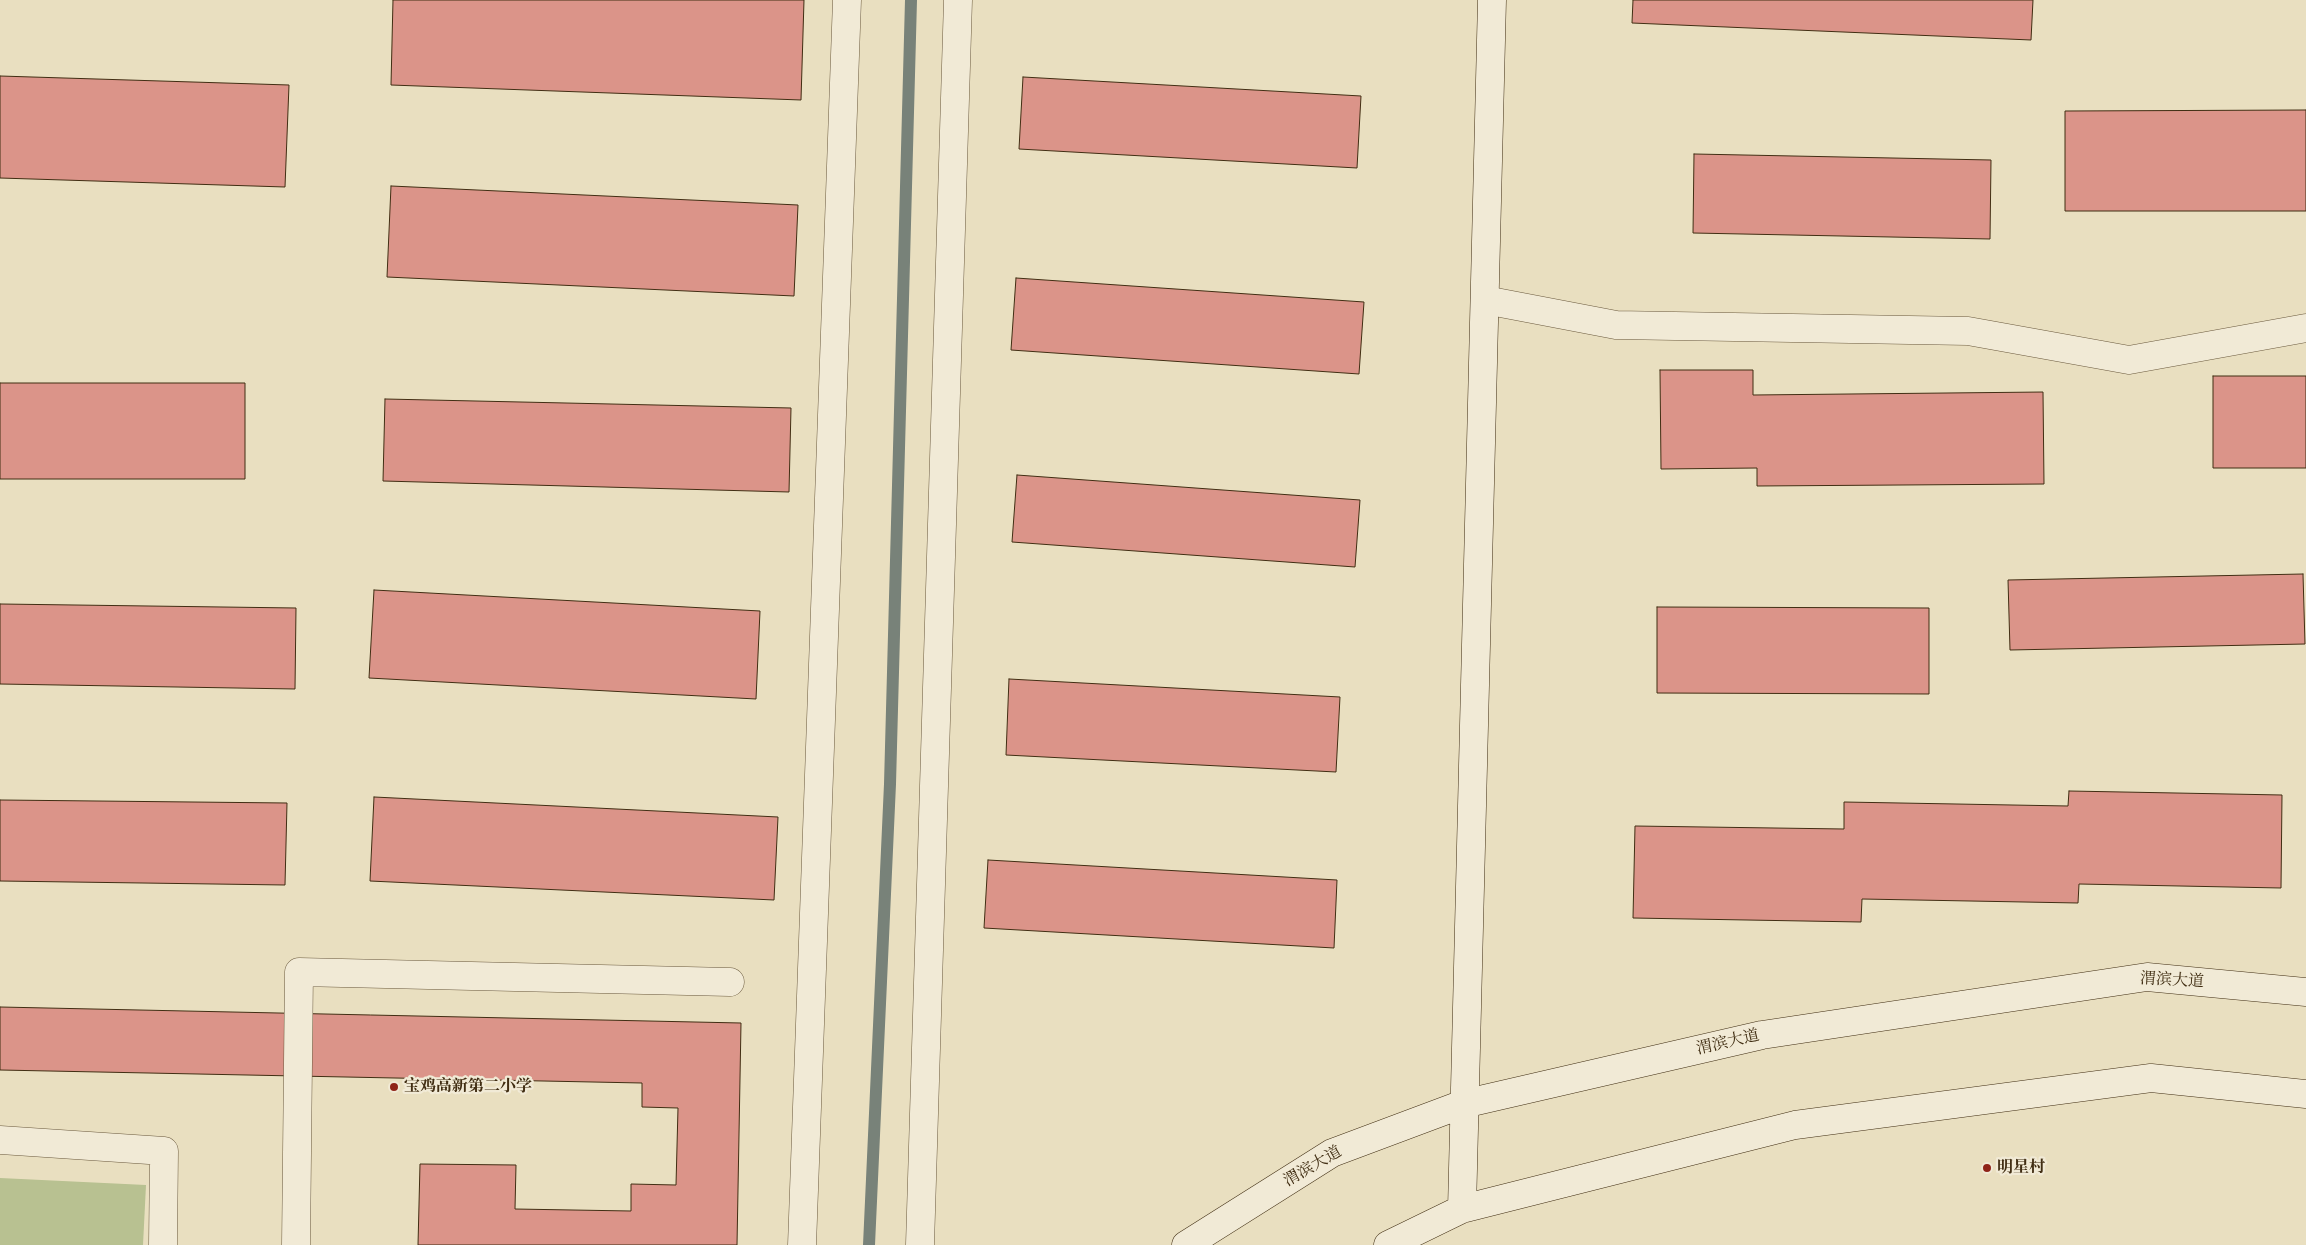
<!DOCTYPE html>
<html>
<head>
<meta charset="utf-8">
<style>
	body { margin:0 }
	canvas { display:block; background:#e9dfc0 }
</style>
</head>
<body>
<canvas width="2306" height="1245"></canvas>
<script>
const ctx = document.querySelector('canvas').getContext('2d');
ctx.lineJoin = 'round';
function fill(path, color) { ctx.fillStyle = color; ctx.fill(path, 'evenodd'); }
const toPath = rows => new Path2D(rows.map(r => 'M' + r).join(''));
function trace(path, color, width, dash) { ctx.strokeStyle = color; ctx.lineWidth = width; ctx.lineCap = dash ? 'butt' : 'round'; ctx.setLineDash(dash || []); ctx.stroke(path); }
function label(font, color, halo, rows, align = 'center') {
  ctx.font = font + ' Cardo,"Noto Serif SC",serif'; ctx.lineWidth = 4.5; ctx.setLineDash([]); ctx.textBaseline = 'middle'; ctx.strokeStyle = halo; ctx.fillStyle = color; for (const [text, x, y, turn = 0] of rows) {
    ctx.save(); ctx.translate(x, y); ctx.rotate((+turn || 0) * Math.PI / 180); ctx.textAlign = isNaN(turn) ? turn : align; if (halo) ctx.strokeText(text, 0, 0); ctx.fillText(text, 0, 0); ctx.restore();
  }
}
const green = toPath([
	[0,1178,146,1185,143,1245,0,1245]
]);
const stream = toPath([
	[869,1245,890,784,911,0]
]);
const building = toPath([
	[393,0,804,0,801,100,391,85,393,0],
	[1633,0,2033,0,2031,40,1632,23,1633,0],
	[0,76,289,85,285,187,0,178,0,76],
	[1023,77,1361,96,1357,168,1019,149,1023,77],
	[2306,110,2306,211,2065,211,2065,111,2306,110],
	[1694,154,1991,160,1990,239,1693,233,1694,154],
	[391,186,798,205,794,296,387,277,391,186],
	[1016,278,1364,302,1359,374,1011,350,1016,278],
	[1660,370,1753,370,1753,395,2043,392,2044,484,1757,486,1757,468,1661,469,1660,370],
	[2213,376,2306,376,2306,468,2213,468,2213,376],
	[0,383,245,383,245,479,0,479,0,383],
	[385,399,791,408,789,492,383,481,385,399],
	[1017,475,1360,500,1355,567,1012,542,1017,475],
	[2303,574,2305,644,2010,650,2008,580,2303,574],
	[374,590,760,611,756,699,369,678,374,590],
	[0,604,296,608,295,689,0,684,0,604],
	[1657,607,1929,608,1929,694,1657,693,1657,607],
	[1009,679,1340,697,1336,772,1006,755,1009,679],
	[2069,791,2282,795,2281,888,2079,884,2078,903,1862,899,1861,922,1633,918,1635,826,1844,829,1844,802,2068,806,2069,791],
	[374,797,778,817,774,900,370,881,374,797],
	[0,800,287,803,285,885,0,881,0,800],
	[988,860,1337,880,1334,948,984,928,988,860],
	[0,1007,741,1023,737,1245,418,1245,420,1164,516,1165,515,1209,631,1211,631,1184,676,1185,678,1108,642,1107,642,1083,0,1070,0,1007]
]);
const street = toPath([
	[1485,300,1616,325,1968,331,2129,360,2306,328],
	[0,1140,164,1151,163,1245],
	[296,1245,299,972,730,982],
	[802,1245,847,0],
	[920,1245,958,0]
]);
const secondary = toPath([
	[1462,1209,1492,0],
	[1186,1245,1332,1153,1463,1104,1762,1035,2147,977,2306,992],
	[1388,1245,1462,1209,1795,1125,2151,1078,2306,1094]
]);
const markers = [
	[394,1087,5,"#8f2418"],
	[1987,1168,5,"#8f2418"]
];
const streetNames = [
	["渭滨大道",2172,981,3],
	["渭滨大道",1728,1043,-13],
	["渭滨大道",1313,1167,-30]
];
const poiNames = [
	["宝鸡高新第二小学",404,1087],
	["明星村",1997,1168]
];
fill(green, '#b8c191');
trace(stream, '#788279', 12);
fill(building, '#db9489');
trace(building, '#412e13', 1);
trace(street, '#6b5a3e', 29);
trace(secondary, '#412e13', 29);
trace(street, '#f1ead6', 28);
trace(secondary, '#f1ead6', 28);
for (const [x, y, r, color] of markers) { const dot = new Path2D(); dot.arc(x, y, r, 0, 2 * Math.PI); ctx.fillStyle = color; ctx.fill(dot); trace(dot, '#f1ead6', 2); }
label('16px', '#412e13', '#f1ead6', streetNames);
label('bold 16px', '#412e13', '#f1ead6', poiNames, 'left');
</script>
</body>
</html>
